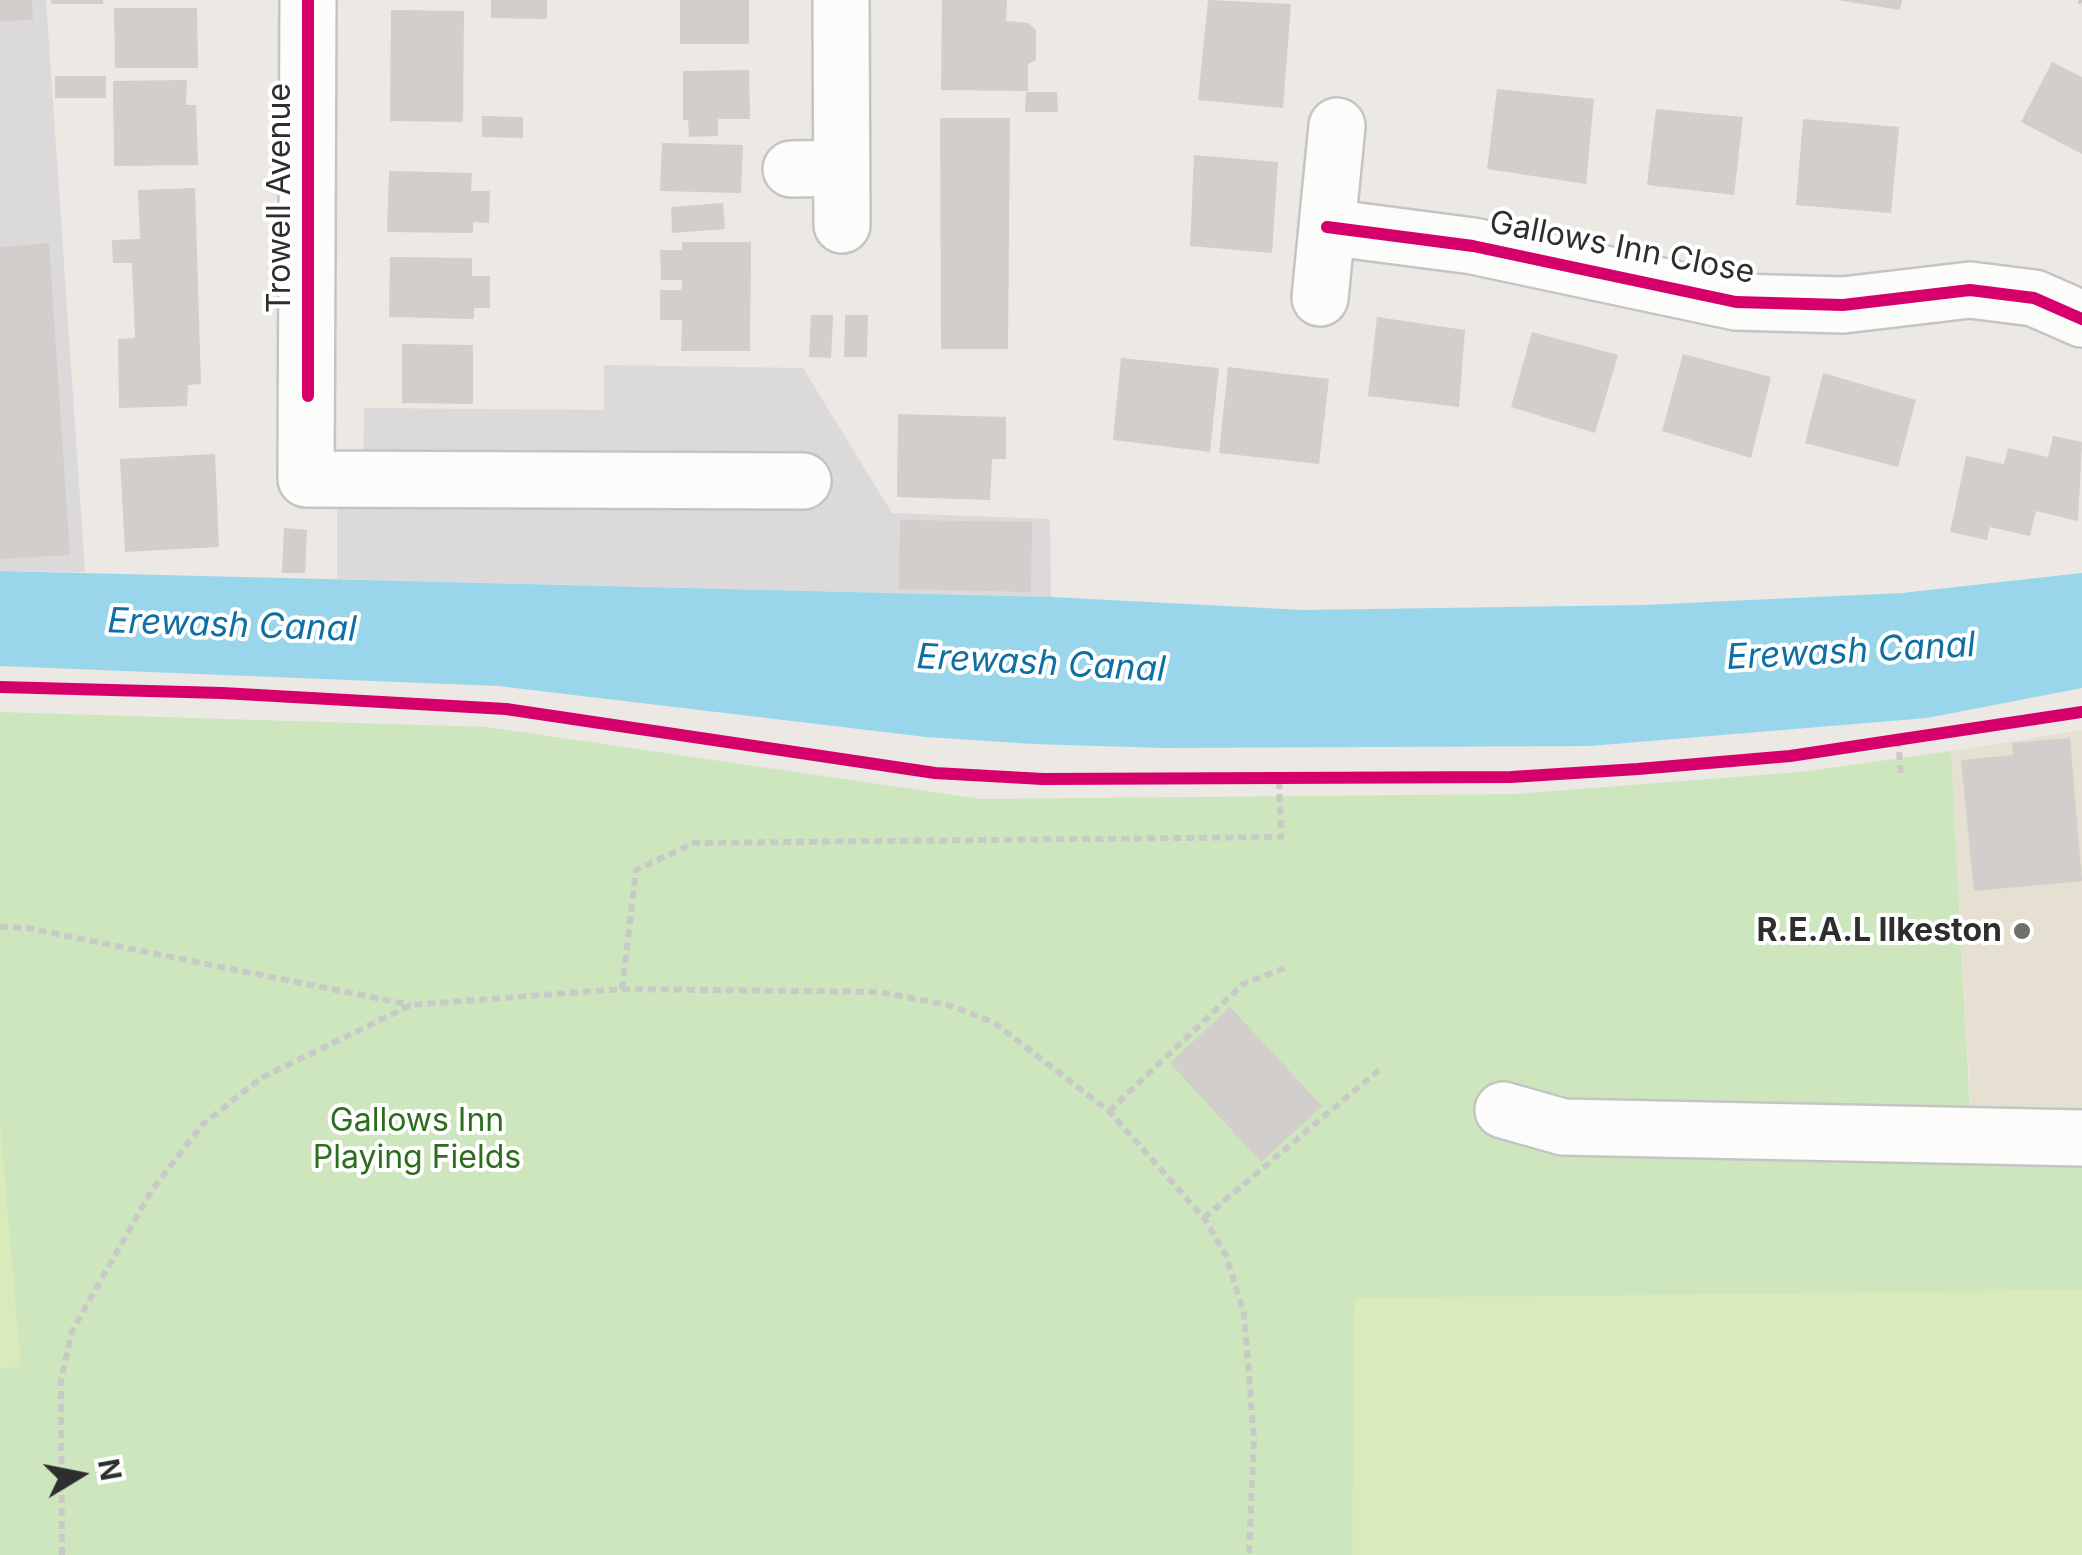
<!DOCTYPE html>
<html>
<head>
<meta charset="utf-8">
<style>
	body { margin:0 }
	#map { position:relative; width:2082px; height:1555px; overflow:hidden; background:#ece8e4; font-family:Inter,sans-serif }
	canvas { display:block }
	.north { position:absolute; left:30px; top:1425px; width:100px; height:100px; -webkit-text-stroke:8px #fff; paint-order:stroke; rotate:80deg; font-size:28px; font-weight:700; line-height:40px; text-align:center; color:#2e2e2e }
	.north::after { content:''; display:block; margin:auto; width:35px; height:45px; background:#2e2e2e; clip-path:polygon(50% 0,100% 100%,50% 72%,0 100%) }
</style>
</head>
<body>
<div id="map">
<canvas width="2082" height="1555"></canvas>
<div class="north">N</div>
</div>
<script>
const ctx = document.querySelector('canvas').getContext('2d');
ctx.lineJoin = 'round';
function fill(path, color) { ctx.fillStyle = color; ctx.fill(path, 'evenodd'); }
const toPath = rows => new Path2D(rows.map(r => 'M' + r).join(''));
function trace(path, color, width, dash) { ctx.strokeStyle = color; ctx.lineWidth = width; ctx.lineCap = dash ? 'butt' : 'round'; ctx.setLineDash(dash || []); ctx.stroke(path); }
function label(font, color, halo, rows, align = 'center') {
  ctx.font = font + ' Inter,sans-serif'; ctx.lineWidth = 8; ctx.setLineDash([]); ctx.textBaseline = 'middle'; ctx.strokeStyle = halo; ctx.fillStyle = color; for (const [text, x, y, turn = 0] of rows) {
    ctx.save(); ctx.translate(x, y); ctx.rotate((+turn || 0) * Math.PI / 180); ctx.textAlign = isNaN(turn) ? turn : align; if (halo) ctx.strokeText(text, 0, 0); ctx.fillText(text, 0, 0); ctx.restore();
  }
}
const industrial = toPath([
	[0,0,46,0,85,572,0,571],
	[604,365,803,368,892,513,1050,519,1051,597,337,579,337,501,363,480,364,408,604,410]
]);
const education = toPath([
	[2082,730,2082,1111,1971,1112,1951,751]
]);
const green = toPath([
	[0,712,487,727,981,799,1515,794,1800,772,1951,751,1973,1166,2082,1166,2082,1555,0,1555]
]);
const pitch = toPath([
	[0,1122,21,1367,0,1369],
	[2082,1290,2082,1555,1352,1555,1355,1298]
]);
const water = toPath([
	[0,571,1051,597,1303,610,1643,605,1902,593,2082,573,2082,688,1927,718,1590,746,1163,748,1034,744,926,737,498,686,0,666]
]);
const building = toPath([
	[0,0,32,0,33,20,0,21],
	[51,0,103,0,103,4,51,4],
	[491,0,547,0,547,19,491,18],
	[680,0,749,0,749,44,680,44],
	[942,0,1007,0,1006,21,1028,23,1036,30,1036,60,1028,64,1028,91,941,90],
	[1208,0,1291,4,1283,108,1198,100],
	[1837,0,1902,0,1900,10],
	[114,8,197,8,198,68,115,68],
	[391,10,464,11,463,122,390,121],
	[2052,62,2082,77,2082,154,2021,122],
	[749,70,750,119,718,119,718,136,689,137,688,120,683,120,683,71],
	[55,76,106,76,106,98,55,98],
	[187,80,186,105,196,105,198,165,114,166,113,81],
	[1497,89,1594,99,1586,184,1487,169],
	[1026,92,1057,92,1058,112,1025,112],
	[1656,109,1743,117,1734,195,1647,185],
	[482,116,523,117,523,138,482,137],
	[940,118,1010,118,1008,349,941,349],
	[1803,119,1899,127,1891,213,1796,205],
	[662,143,743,145,741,193,660,191],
	[1194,155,1278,162,1272,253,1190,246],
	[389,171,472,173,471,191,490,191,489,223,473,222,473,233,387,232],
	[195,188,201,384,188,385,187,406,119,408,118,339,135,338,132,263,113,263,112,240,140,239,138,190],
	[723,203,725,229,672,233,671,207],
	[682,242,751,242,750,351,681,351,682,320,660,320,660,290,681,290,682,286,682,280,661,280,660,250,682,250],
	[49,243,70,555,0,559,0,247],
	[390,257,472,258,472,276,490,276,490,308,474,308,474,319,389,317],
	[811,315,833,315,831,358,809,357],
	[845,315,868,315,867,357,844,357],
	[1377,317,1465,330,1459,407,1368,396],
	[1532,332,1618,355,1595,433,1511,407],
	[402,344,473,345,473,404,402,403],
	[1683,354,1771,377,1751,458,1662,431],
	[1121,358,1219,368,1210,452,1113,440],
	[1228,367,1329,379,1319,464,1219,453],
	[1823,373,1916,400,1898,467,1805,443],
	[898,414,1006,417,1006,459,992,459,990,500,897,497],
	[2053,436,2082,442,2078,521,2036,511,2030,536,1990,527,1987,540,1950,532,1966,456,2004,464,2008,448,2048,457],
	[215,454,219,547,125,552,120,459],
	[900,520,1032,522,1031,592,899,589],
	[284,528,307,530,305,573,282,573],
	[2070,738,2082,881,1974,891,1961,760,2013,755,2012,743],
	[1230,1007,1322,1106,1261,1162,1170,1063]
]);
const path = toPath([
	[2079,0,2082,2],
	[0,687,222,693,506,709,935,773,1043,779,1511,777,1638,769,1790,756,2082,712],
	[1898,739,1901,776],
	[0,927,27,928,411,1005],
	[622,989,636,870,694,843,1281,837,1279,775],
	[1109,1111,1243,984,1285,968],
	[1204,1218,1379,1070],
	[62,1555,61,1381,72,1331,152,1190,202,1125,261,1078,411,1005,622,989,880,992,948,1005,993,1022,1109,1111,1204,1218,1226,1255,1244,1314,1254,1439,1249,1555]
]);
const minor = toPath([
	[308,0,306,479,803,481],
	[841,0,842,225],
	[791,169,842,168],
	[1327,227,1473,246,1736,302,1843,305,1970,290,2034,298,2082,319],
	[1320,298,1337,126],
	[1503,1110,1563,1127,2082,1138]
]);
const cycleway = toPath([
	[308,0,308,396],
	[1327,227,1473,246,1736,302,1843,305,1970,290,2034,298,2082,319],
	[0,687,222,693,506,709,935,773,1043,779,1511,777,1638,769,1790,756,2082,712]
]);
const markers = [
	[2022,931,10,"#706f6e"]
];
const streetNames = [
	["Trowell Avenue",280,198,-90],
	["Gallows Inn Close",1622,248,11]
];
const poiNames = [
	["R.E.A.L Ilkeston",2002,931]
];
const parkNames = [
	["Gallows Inn",417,1121],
	["Playing Fields",417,1158]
];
const waterNames = [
	["Erewash Canal",232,626,2],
	["Erewash Canal",1851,652,-3],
	["Erewash Canal",1041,664,3]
];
fill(industrial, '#dcd9db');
fill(education, '#e6e0d3');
fill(green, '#cee6be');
fill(pitch, '#d9eabb');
fill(water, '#99d6ec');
fill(building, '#d1cecb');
trace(minor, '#c5c4c5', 60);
trace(path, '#c9c9c8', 6, [8, 5]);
trace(minor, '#fcfcfb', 55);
trace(cycleway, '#d6006c', 12);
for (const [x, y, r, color] of markers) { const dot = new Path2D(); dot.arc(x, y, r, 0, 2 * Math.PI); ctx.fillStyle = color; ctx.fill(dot); trace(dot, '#fff', 4); }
label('32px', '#2e2e2e', '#fff', streetNames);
label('bold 32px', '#2e2e2e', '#fff', poiNames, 'right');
label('32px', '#2c6e1b', '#fff', parkNames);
label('italic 35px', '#0d6fa3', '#fff', waterNames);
</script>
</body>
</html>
